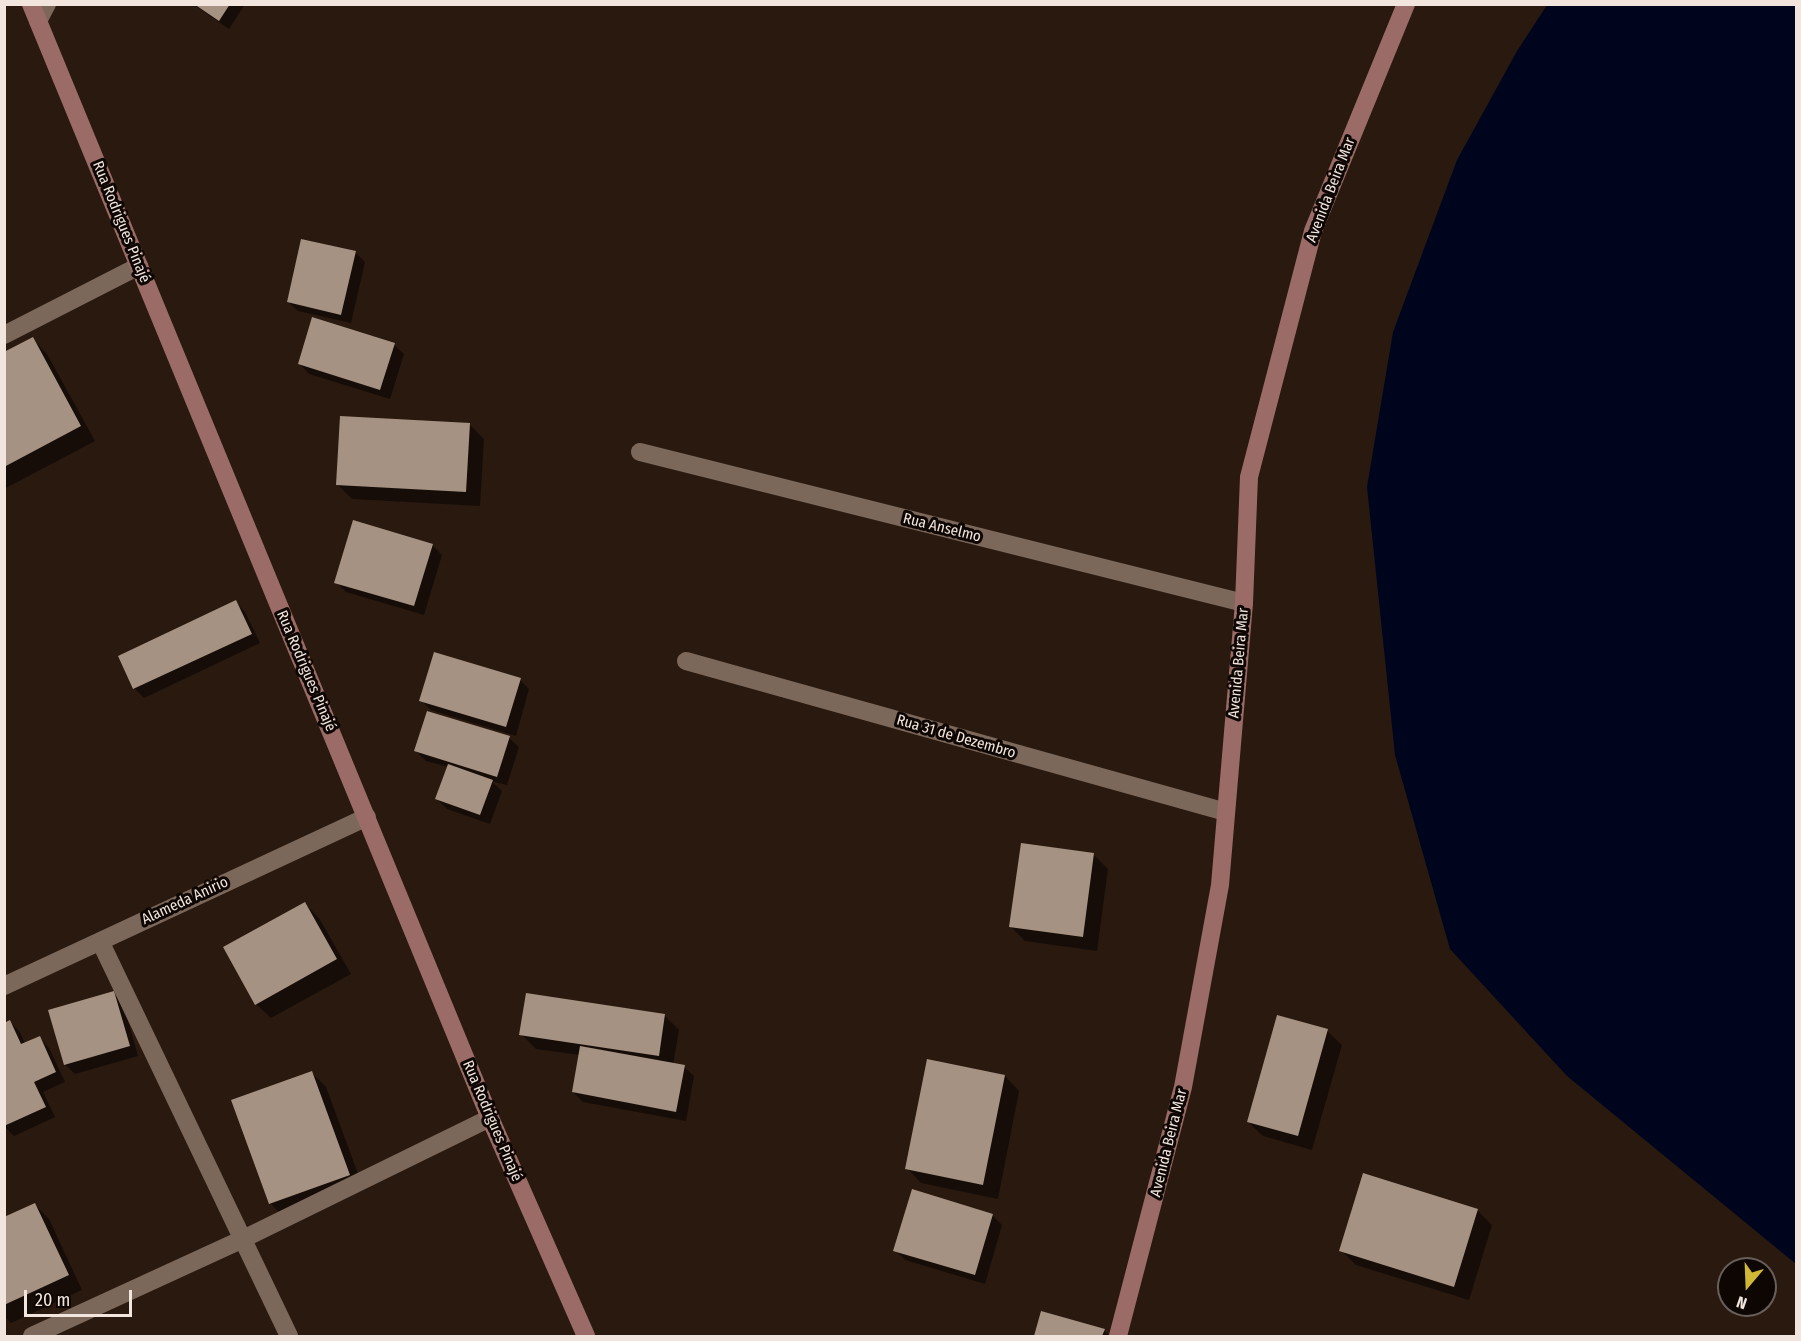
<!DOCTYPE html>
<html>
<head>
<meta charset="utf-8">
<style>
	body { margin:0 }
	#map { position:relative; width:1801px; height:1341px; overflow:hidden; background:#2a190f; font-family:"Fira Sans Condensed",sans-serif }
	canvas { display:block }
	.frame { position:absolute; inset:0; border:6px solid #f1e5de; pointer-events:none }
	.north { position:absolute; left:1717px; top:1257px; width:60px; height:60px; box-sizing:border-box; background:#0d0603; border:2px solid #685f5b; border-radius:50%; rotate:199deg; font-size:16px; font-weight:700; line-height:24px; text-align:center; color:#f1e5de }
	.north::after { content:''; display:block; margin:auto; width:21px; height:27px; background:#d0b736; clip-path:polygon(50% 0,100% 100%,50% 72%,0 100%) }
	.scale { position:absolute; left:24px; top:1290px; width:108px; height:27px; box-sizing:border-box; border:3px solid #f1e5de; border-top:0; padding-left:8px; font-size:18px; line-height:21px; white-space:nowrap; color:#f1e5de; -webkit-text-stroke:4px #0d0603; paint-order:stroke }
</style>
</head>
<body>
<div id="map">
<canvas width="1801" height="1341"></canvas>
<div class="frame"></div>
<div class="north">N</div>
<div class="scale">20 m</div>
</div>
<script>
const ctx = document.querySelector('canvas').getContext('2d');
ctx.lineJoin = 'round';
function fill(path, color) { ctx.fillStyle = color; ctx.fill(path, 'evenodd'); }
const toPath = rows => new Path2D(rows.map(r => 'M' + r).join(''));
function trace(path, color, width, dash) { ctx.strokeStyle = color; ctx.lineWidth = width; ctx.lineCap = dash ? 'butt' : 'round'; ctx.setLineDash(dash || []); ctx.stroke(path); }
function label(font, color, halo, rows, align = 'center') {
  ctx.font = font + ' "Fira Sans Condensed",sans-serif'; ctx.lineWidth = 6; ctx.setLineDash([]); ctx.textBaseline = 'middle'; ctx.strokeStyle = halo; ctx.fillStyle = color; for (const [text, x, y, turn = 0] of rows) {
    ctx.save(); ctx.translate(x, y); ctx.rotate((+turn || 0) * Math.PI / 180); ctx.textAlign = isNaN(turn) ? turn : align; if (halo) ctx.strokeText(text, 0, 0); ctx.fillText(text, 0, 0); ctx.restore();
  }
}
const water = toPath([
	[1547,5,1796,5,1796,1264,1567,1076,1450,949,1395,755,1367,487,1393,332,1457,160,1517,51]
]);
const shadow = toPath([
	[193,4,245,4,229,29],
	[355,252,365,262,351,323,298,311,288,302],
	[32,339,47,354,95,441,4,489,4,354],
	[394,345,404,354,390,399,309,374,300,364],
	[470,425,484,439,480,506,352,499,338,485],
	[432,545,442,555,424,615,346,592,336,582],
	[235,602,245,612,260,643,144,698,134,688],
	[520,680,529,689,516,736,431,710,421,700],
	[509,738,519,747,507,785,491,781,502,791,490,824,447,809,437,799,448,767,426,761,416,751],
	[1094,855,1108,869,1097,951,1025,941,1011,927],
	[305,904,319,918,351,974,271,1018,256,1004],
	[113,993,123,1003,138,1056,75,1074,66,1065,50,1011],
	[664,1015,679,1030,673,1065,684,1067,694,1076,686,1121,583,1102,573,1092,580,1055,536,1049,521,1034],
	[10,1022,20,1032,25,1044,40,1038,49,1048,65,1082,43,1092,55,1117,14,1136,4,1126,4,1025],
	[1327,1031,1342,1045,1312,1150,1263,1136,1248,1122],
	[312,1073,326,1087,364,1190,285,1218,270,1203],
	[1005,1076,1019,1091,998,1199,921,1183,907,1168],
	[913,1191,993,1216,1002,1225,985,1284,905,1260,895,1250],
	[34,1204,49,1219,82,1290,11,1323,4,1316,4,1218],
	[1477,1210,1492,1225,1469,1300,1356,1265,1341,1250],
	[1042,1313,1104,1331,1110,1336,1035,1336]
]);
const building = toPath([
	[194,4,230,4,219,21],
	[301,239,356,251,341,315,287,302],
	[312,317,395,343,380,390,298,364],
	[33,337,81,426,4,467,4,352],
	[340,416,470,423,466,492,336,485],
	[353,520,433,544,414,606,334,583],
	[236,600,252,634,133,689,118,656],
	[434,652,521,678,506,727,419,701],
	[427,711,510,736,497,777,414,751],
	[448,764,493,780,480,815,435,799],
	[1021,843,1094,853,1083,937,1009,927],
	[305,902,337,959,255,1005,223,947],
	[114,991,130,1046,64,1065,48,1010],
	[526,993,665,1014,659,1056,519,1035],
	[1277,1015,1328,1029,1298,1136,1247,1122],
	[10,1020,21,1044,40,1036,56,1072,34,1082,46,1107,4,1126,4,1023],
	[580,1046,685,1065,676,1112,572,1092],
	[927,1059,1005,1075,983,1185,905,1169],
	[312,1071,350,1175,269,1204,231,1100],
	[1363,1173,1478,1209,1454,1287,1339,1251],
	[912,1189,993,1214,975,1275,893,1251],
	[35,1203,69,1275,4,1305,4,1217],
	[1041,1311,1105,1329,1102,1336,1034,1336]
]);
const street = toPath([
	[38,21,47,4],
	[4,335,139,266],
	[640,452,1244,603],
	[686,661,1226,812],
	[100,941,289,1336],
	[4,986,367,817],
	[32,1336,243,1239,490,1118]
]);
const secondary = toPath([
	[31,4,490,1118,586,1336],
	[1118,1336,1183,1087,1220,885,1244,603,1249,477,1313,231,1406,4]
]);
const streetNames = [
	["Avenida Beira Mar",1331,190,-69],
	["Rua Rodrigues Pinajé",121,222,68],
	["Rua Anselmo",942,528,14],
	["Avenida Beira Mar",1239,663,-85],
	["Rua Rodrigues Pinajé",306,671,67],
	["Rua 31 de Dezembro",956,737,16],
	["Alameda Anirio",185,901,-25],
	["Rua Rodrigues Pinajé",492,1121,67],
	["Avenida Beira Mar",1169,1143,-76]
];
fill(water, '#00051e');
fill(shadow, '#0007');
fill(building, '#a69283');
trace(street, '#7c685b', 18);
trace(secondary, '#9b6c67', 18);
label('15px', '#f1e5de', '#0d0603', streetNames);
</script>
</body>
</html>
